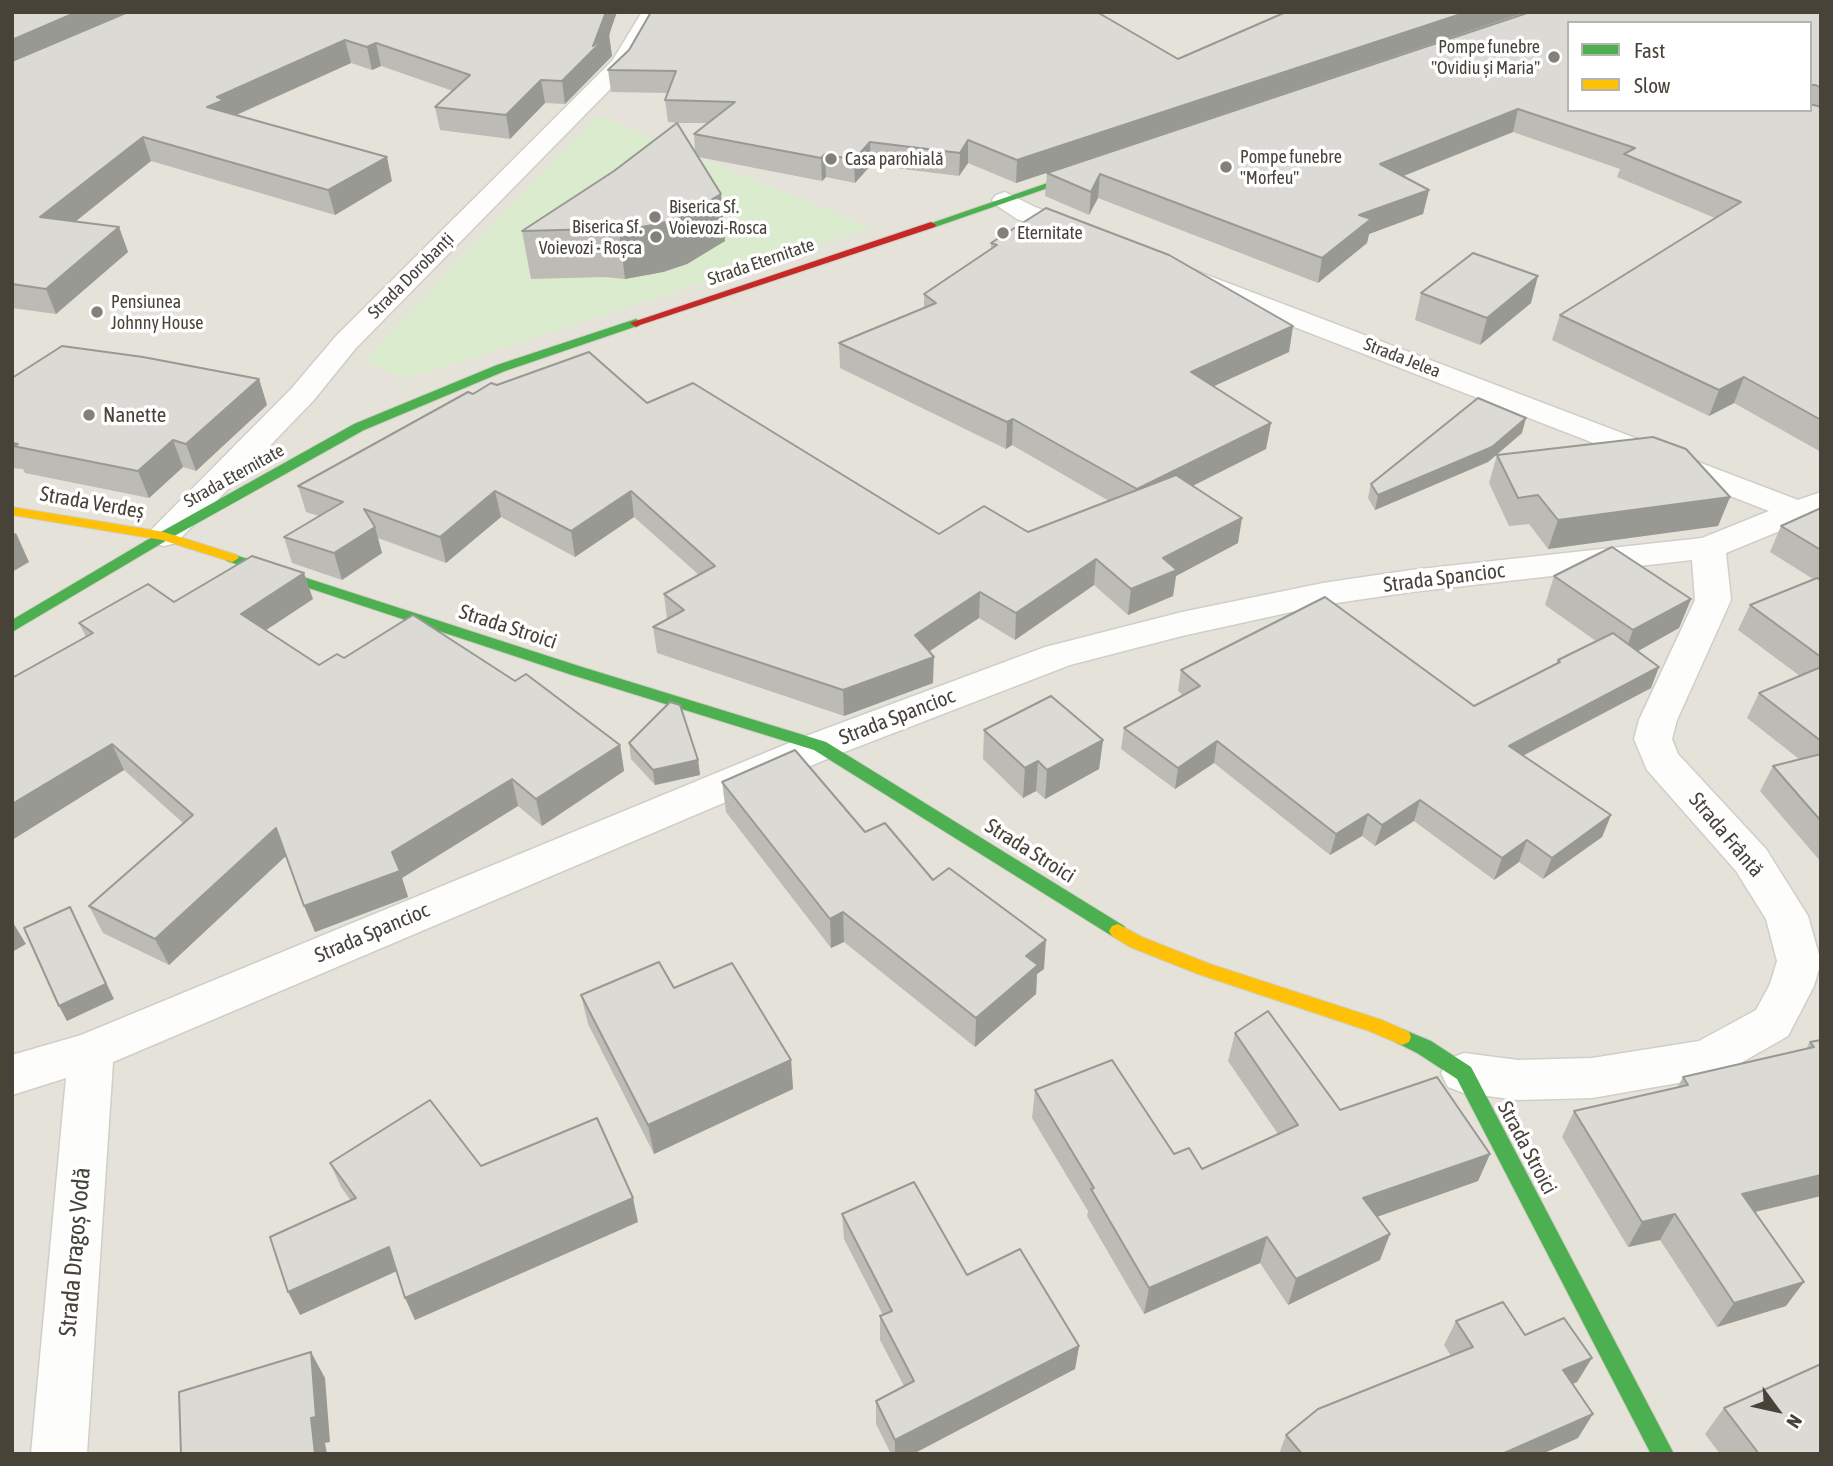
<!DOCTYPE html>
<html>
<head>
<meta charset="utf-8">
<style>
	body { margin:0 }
	#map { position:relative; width:1833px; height:1466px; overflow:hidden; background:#f1f1ec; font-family:"Asap Condensed",sans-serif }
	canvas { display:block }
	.frame { position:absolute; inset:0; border:14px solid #474338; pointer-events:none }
	.legend { position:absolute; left:1567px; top:21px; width:245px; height:91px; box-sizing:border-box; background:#fff; border:2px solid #b5b4af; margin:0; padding:9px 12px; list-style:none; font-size:21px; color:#474338 }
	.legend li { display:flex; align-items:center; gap:14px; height:35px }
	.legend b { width:35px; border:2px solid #b5b4af }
	.north { position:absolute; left:1742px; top:1375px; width:70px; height:70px; -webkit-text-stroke:5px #fff; paint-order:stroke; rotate:123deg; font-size:19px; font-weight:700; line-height:28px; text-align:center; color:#474338 }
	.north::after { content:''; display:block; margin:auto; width:24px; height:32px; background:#474338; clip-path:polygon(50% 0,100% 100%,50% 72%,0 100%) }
</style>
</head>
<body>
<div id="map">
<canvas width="1833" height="1466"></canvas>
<div class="frame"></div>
<ul class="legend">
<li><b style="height:9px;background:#4caf50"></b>Fast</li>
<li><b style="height:9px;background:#ffc107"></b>Slow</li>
</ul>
<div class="north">N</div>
</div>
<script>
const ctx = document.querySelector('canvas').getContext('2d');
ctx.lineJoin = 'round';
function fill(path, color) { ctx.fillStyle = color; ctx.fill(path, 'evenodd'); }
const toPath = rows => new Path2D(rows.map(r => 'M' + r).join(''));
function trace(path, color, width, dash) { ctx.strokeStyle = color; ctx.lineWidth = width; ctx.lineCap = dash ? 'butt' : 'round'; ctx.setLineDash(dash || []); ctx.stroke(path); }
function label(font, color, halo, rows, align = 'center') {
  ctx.font = font + ' "Asap Condensed",sans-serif'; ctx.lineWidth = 7; ctx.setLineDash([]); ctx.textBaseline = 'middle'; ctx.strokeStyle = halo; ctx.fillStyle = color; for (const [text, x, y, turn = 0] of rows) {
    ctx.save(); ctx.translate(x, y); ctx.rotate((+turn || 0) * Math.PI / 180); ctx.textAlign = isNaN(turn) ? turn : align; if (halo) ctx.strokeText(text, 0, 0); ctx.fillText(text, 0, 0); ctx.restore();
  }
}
const residential = toPath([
	[12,12,1821,12,1821,1454,12,1454],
	[1569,23,1810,23,1810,110,1569,110]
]);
const green = toPath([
	[597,115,871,228,407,379,363,361]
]);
const street = toPath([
	[642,12,664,12,629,70,356,348,313,401,176,543,164,546,152,543,147,536,152,529,291,389,336,336,612,61,642,12],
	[1005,192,1035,207,1092,229,1096,235,1092,241,1083,243,1017,219,996,205,992,200,996,195,1005,192],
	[1191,269,1798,500,1821,492,1821,514,1726,553,1731,600,1677,720,1672,739,1678,754,1766,849,1808,916,1821,962,1814,986,1788,1036,1723,1073,1707,1078,1592,1098,1518,1100,1464,1093,1448,1087,1441,1073,1448,1059,1464,1053,1518,1060,1592,1058,1699,1041,1756,1010,1770,984,1777,961,1766,919,1736,871,1647,770,1634,739,1639,720,1695,600,1692,560,1411,592,1323,605,1182,636,1070,665,834,756,113,1062,87,1454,31,1454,66,1078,12,1095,12,1055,81,1035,806,736,1045,647,1182,612,1323,583,1411,570,1702,538,1769,511,1181,283,1177,277,1181,271,1191,269]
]);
const fast = toPath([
	[1091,168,1100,170,935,227,926,225,1091,168],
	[636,319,640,321,640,325,505,371,364,430,169,539,12,632,12,620,159,533,354,424,497,365,636,319],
	[232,554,582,667,826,742,1124,926,1127,931,1124,936,1118,938,1112,936,814,750,572,675,227,561,225,558,232,554],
	[1402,1029,1431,1041,1471,1067,1674,1454,1651,1454,1457,1079,1417,1053,1395,1042,1393,1037,1395,1032,1402,1029]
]);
const slow = toPath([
	[12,507,164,532,237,555,239,558,232,562,162,540,12,515,12,507],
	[1118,924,1142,937,1210,964,1382,1020,1409,1032,1411,1037,1409,1042,1402,1045,1369,1031,1198,974,1130,947,1112,936,1109,931,1112,926,1118,924]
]);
const jam = toPath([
	[931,222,936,225,935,227,640,325,636,327,630,323,931,222]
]);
const wall = toPath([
	[12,12,609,35,612,56,565,104,545,103,510,139,440,130,435,107,453,91,381,66,372,70,351,63,237,115,392,181,335,215,151,161,75,221,119,227,128,252,56,314,12,308],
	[1526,12,1087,159,1821,12,1821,452,1734,403,1709,416,1552,340,1560,315,1715,218,1617,177,1620,169,1513,132,1403,176,1429,190,1423,214,1369,234,1367,243,1318,283,1098,198,1089,215,1045,196,1047,173,1016,183,968,163,959,176,871,165,855,183,826,177,822,181,698,157,725,241,687,264,663,272,625,279,604,277,531,279,522,231,614,171,677,123,668,122,665,100,668,93,611,92,608,70,1178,59],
	[1810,23,1810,110,1569,110],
	[678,123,707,123,694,134,695,152],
	[991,243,1293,326,1289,352,1213,386,1271,423,1266,449,1193,486,1238,543,1176,576,1173,596,1128,615,1094,585,1015,640,979,618,929,651,933,683,844,716,657,653,653,627,667,619,664,594,699,575,634,517,575,557,501,517,446,563,378,538,382,553,342,580,292,563,284,537,319,516,306,512,298,486,473,394,497,385,647,403,939,534,1028,532,1109,501,1012,445,1006,449,840,368,839,343,924,308,924,294,991,249],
	[1421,293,1531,303,1480,345,1415,320],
	[12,378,259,379,267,405,196,471,183,467,149,498,25,473,23,469,12,468],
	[1522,433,1488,462,1375,510,1368,498,1371,484],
	[1497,455,1730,497,1718,526,1548,549,1529,524,1509,526,1489,483],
	[1821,508,1821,862,1760,791,1773,766,1799,759,1747,718,1759,693,1800,676,1738,630,1750,605,1813,579,1770,552,1781,526],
	[1554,576,1691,599,1679,628,1638,651,1651,688,1523,756,1611,815,1602,837,1543,879,1519,862,1494,880,1414,821,1375,846,1362,836,1330,855,1214,763,1175,789,1121,749,1124,728,1183,695,1178,691,1181,670,1474,706,1556,664,1558,660,1596,641,1545,605],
	[313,599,266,630,319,665,344,658,515,681,620,745,624,771,542,826,518,806,402,878,408,897,315,932,286,855,169,965,103,933,89,906,183,823,124,770,12,840,12,678,86,637,79,623,174,602],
	[984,730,1103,740,1099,769,1045,799,1036,791,1023,798,983,759],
	[629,743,698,760,700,775,655,785,631,759],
	[722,782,865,832,933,880,1044,969,1037,974,1036,994,975,1047,844,942,831,948,726,812],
	[674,988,791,1060,793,1089,654,1154,588,1024,581,995],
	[1235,1033,1340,1110,1490,1154,1478,1181,1377,1217,1380,1260,1288,1305,1260,1263,1144,1314,1087,1216,1088,1211,1032,1118,1035,1090,1174,1154,1202,1169,1278,1134,1228,1061],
	[1821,1040,1821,1196,1755,1212,1786,1306,1717,1327,1660,1240,1628,1247,1562,1137,1574,1111,1677,1088,1683,1077,1806,1049,1810,1042],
	[330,1163,481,1166,638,1222,415,1320,397,1271,300,1315,351,1201,341,1187],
	[842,1214,967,1275,1079,1346,1075,1369,913,1454,891,1454,876,1424,876,1401,904,1386,880,1340,880,1316,883,1315,844,1239],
	[1456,1321,1525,1335,1592,1358,1577,1382,1573,1384,1578,1438,1542,1454,1279,1454,1286,1435,1451,1356,1444,1345],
	[1724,1408,1821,1454,1720,1454,1705,1434]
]);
const shadedWall = toPath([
	[77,12,136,12,12,66,12,40],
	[606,12,617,12,609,35,612,56,565,104,562,81,593,46],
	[1467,12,1526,12,1016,183,1017,160],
	[345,40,351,63,229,118,207,107,217,97],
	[376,43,381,66,372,70,367,47],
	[541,80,545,103,510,139,506,115],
	[1518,109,1513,132,1376,187,1380,164],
	[143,137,151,161,50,242,40,217],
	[968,140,968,163,959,176,960,153],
	[870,142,871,165,855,183,854,160],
	[825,154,826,177,822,181,821,158],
	[387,157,392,181,335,215,328,190],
	[1100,174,1098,198,1089,215,1091,192],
	[1429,190,1423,214,1369,234,1367,243,1318,283,1322,258,1359,215],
	[721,194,725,241,687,264,663,272,625,279,619,231],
	[119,227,128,252,56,314,46,289],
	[1538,276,1531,303,1480,345,1487,318],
	[1293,326,1289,352,1188,398,1191,372],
	[1744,377,1734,403,1709,416,1719,390],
	[259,379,267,405,196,471,186,444],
	[1526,418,1522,433,1488,462,1375,510,1378,495],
	[1013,419,1012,445,1006,449,1007,422],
	[1271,423,1266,449,1134,515,1137,489],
	[173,440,183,467,149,498,138,471],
	[495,491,501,517,446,563,440,537],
	[631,491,634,517,575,557,571,531],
	[1730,497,1718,526,1548,549,1558,520],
	[1242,518,1238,543,1176,576,1173,596,1128,615,1131,589,1163,558],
	[375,527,382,553,342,580,334,553],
	[16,533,29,562,12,572,12,535],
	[1096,559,1094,585,1015,640,1016,613],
	[304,573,313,599,251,640,241,614],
	[980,592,979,618,915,661,915,635],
	[1691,599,1679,628,1622,660,1633,630],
	[934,657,933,683,844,716,843,690],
	[1659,667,1651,688,1501,767,1509,746],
	[1103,740,1099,769,1045,799,1047,770],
	[1217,741,1214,763,1175,789,1178,768],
	[112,744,124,770,12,840,12,804],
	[620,745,624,771,542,826,536,799],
	[698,760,700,775,655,785,653,770],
	[1038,761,1036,791,1023,798,1025,768],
	[512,779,518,806,402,878,408,897,315,932,304,906],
	[1420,800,1414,821,1375,846,1382,825],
	[1368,814,1362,836,1330,855,1336,834],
	[1611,815,1602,837,1543,879,1552,858],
	[276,828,287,855,169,965,155,939],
	[1527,840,1519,862,1494,880,1502,858],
	[70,907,114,999,67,1021,59,1006],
	[843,912,844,942,831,948,830,919],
	[12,921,26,944,12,952],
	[1046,940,1044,969,1037,974,1036,994,975,1047,976,1018,1026,956],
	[791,1060,793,1089,654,1154,648,1125],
	[1490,1154,1478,1181,1354,1225,1363,1198],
	[1821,1175,1821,1196,1725,1219,1742,1194],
	[633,1198,638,1222,415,1320,405,1298],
	[1675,1214,1660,1240,1628,1247,1642,1222],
	[1390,1234,1380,1260,1288,1305,1296,1279],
	[1267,1237,1260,1263,1144,1314,1149,1288],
	[389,1247,399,1270,300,1315,288,1292],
	[1804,1282,1786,1306,1717,1327,1734,1303],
	[1079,1346,1075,1369,913,1454,895,1454,895,1440],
	[311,1352,325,1378,330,1442,325,1443,327,1454,315,1454,311,1418],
	[1592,1358,1577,1382,1549,1394,1563,1370],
	[1593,1414,1578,1438,1542,1454,1502,1454]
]);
const building = toPath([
	[12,12,77,12,12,40,12,12],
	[128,12,606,12,593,46,609,34,562,81,541,80,506,115,435,107,470,75,376,43,367,47,345,40,217,97,224,100,207,107,387,157,328,190,143,137,40,217,119,227,46,289,12,284,12,61,128,12],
	[651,12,1097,12,1178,59,1286,12,1467,12,1017,160,968,140,960,153,870,142,854,160,825,154,821,158,694,134,735,102,665,100,676,71,608,70,629,50,651,12],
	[1530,12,1821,12,1821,88,1816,85,1810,85,1810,23,1569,23,1569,110,1810,110,1810,104,1821,107,1821,420,1744,377,1719,390,1560,315,1741,202,1624,154,1635,148,1518,109,1380,164,1429,190,1359,215,1371,219,1322,258,1100,174,1091,192,1047,173,1530,12],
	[677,123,721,194,682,217,658,224,619,231,597,229,522,231,614,171,677,123],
	[1046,208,1169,255,1293,326,1191,372,1271,423,1137,489,1013,419,1007,422,839,343,936,303,924,294,997,245,991,243,1046,208],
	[1473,253,1538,276,1487,318,1421,293,1473,253],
	[62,346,143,357,259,379,186,444,173,440,138,471,13,446,18,444,12,443,12,378,62,346],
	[589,352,647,403,693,383,939,534,984,506,1028,532,1176,475,1242,518,1163,558,1177,570,1131,589,1096,559,1016,613,980,592,915,635,934,657,843,690,653,627,684,610,664,594,715,566,631,491,571,531,495,491,440,537,364,509,375,527,334,553,284,537,343,502,298,486,468,392,473,394,491,383,497,385,589,352],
	[1478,398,1526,418,1492,447,1378,495,1371,484,1478,398],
	[1653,437,1686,449,1730,497,1558,520,1538,495,1518,498,1497,455,1653,437],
	[1821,508,1821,550,1781,526,1821,508],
	[1612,547,1691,599,1633,630,1554,576,1612,547],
	[252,556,304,573,241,614,319,665,337,654,344,658,413,615,515,681,526,674,620,745,536,799,512,779,392,852,400,871,304,906,276,828,155,939,89,906,193,815,112,744,12,804,12,678,93,633,79,623,148,584,174,602,252,556],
	[1817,578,1821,580,1821,657,1750,605,1817,578],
	[1325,597,1474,706,1560,662,1558,660,1613,633,1659,667,1509,746,1611,815,1552,858,1527,840,1502,858,1420,800,1382,825,1368,814,1336,834,1217,741,1178,768,1124,728,1200,686,1181,670,1325,597],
	[1821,667,1821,741,1759,693,1821,667],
	[1051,696,1103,740,1047,770,1038,761,1025,768,984,730,1051,696],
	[670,702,680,705,698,760,653,770,629,743,670,702],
	[795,750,865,832,885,823,933,880,949,868,1046,940,1026,956,1038,965,976,1018,843,912,830,919,722,782,795,750],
	[1821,754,1821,821,1773,766,1821,754],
	[70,907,106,984,59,1006,24,928,70,907],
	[659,962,674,988,732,963,791,1060,648,1125,581,995,659,962],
	[1268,1011,1340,1110,1437,1077,1490,1154,1363,1198,1390,1234,1296,1279,1267,1237,1149,1288,1091,1189,1094,1188,1035,1090,1112,1060,1174,1154,1189,1148,1202,1169,1298,1125,1235,1033,1268,1011],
	[1821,1040,1821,1175,1742,1194,1804,1282,1734,1303,1675,1214,1642,1222,1574,1111,1688,1085,1683,1077,1814,1047,1810,1042,1821,1040],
	[430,1100,481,1166,597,1118,633,1198,405,1298,389,1247,288,1292,270,1237,356,1198,330,1163,430,1100],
	[914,1182,967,1275,1020,1249,1079,1346,895,1440,876,1401,914,1381,880,1316,892,1311,842,1214,914,1182],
	[1503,1302,1525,1335,1564,1318,1592,1358,1563,1370,1593,1414,1502,1454,1302,1454,1286,1435,1318,1409,1473,1347,1456,1321,1503,1302],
	[311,1352,316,1417,311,1418,315,1454,181,1454,179,1392,311,1352],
	[1821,1364,1821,1454,1759,1454,1724,1408,1821,1364]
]);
const markers = [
	[1554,57,7,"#828077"],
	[831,159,7,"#828077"],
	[1226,167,7,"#828077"],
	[655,217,7,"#828077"],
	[1003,233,7,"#828077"],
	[656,237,7,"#828077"],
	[97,312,7,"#828077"],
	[89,415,7,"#828077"]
];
const farPoinames = [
	["Pompe funebre",1540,47,"right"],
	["\"Ovidiu și Maria\"",1540,68,"right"],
	["Pompe funebre",1240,157],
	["\"Morfeu\"",1240,178],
	["Casa parohială",845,159],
	["Biserica Sf.",669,207],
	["Voievozi-Rosca",669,228],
	["Biserica Sf.",642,227,"right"],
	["Voievozi - Roșca",642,248,"right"],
	["Eternitate",1017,233],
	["Pensiunea",111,302],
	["Johnny House",111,323]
];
const farStreetnames = [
	["Strada Eternitate",761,262,-19],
	["Strada Dorobanți",411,276,-45],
	["Strada Jelea",1402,358,21],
	["Strada Eternitate",234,476,-29]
];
const poiNames = [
	["Nanette",103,415]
];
const streetNames = [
	["Strada Verdeș",92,503,10],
	["Strada Spancioc",1444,578,-7],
	["Strada Stroici",508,627,18],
	["Strada Spancioc",897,717,-21],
	["Strada Frântă",1726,835,50],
	["Strada Stroici",1030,851,32],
	["Strada Spancioc",372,933,-23],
	["Strada Stroici",1527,1148,62]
];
const nearStreetnames = [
	["Strada Dragoș Vodă",75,1252,-85]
];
fill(residential, '#e5e3d9');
fill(green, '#dbebcd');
trace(street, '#cfcec9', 3);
trace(fast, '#d0cec3', 2);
trace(slow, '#d0cec3', 2);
trace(jam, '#d0cec3', 2);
fill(street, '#fdfdfc');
fill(fast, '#4caf50');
fill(slow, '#ffc107');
fill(jam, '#c62828');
fill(wall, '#bcbbb6');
fill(shadedWall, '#999994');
fill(building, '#dbdad4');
trace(building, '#999994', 2);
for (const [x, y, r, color] of markers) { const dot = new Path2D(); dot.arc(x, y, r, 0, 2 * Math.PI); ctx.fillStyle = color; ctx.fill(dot); trace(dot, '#fff', 2.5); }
label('18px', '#474338', '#fff', farPoinames, 'left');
label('18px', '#474338', '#fff', farStreetnames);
label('21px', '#474338', '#fff', poiNames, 'left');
label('21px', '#474338', '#fff', streetNames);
label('24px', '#474338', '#fff', nearStreetnames);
</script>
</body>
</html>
